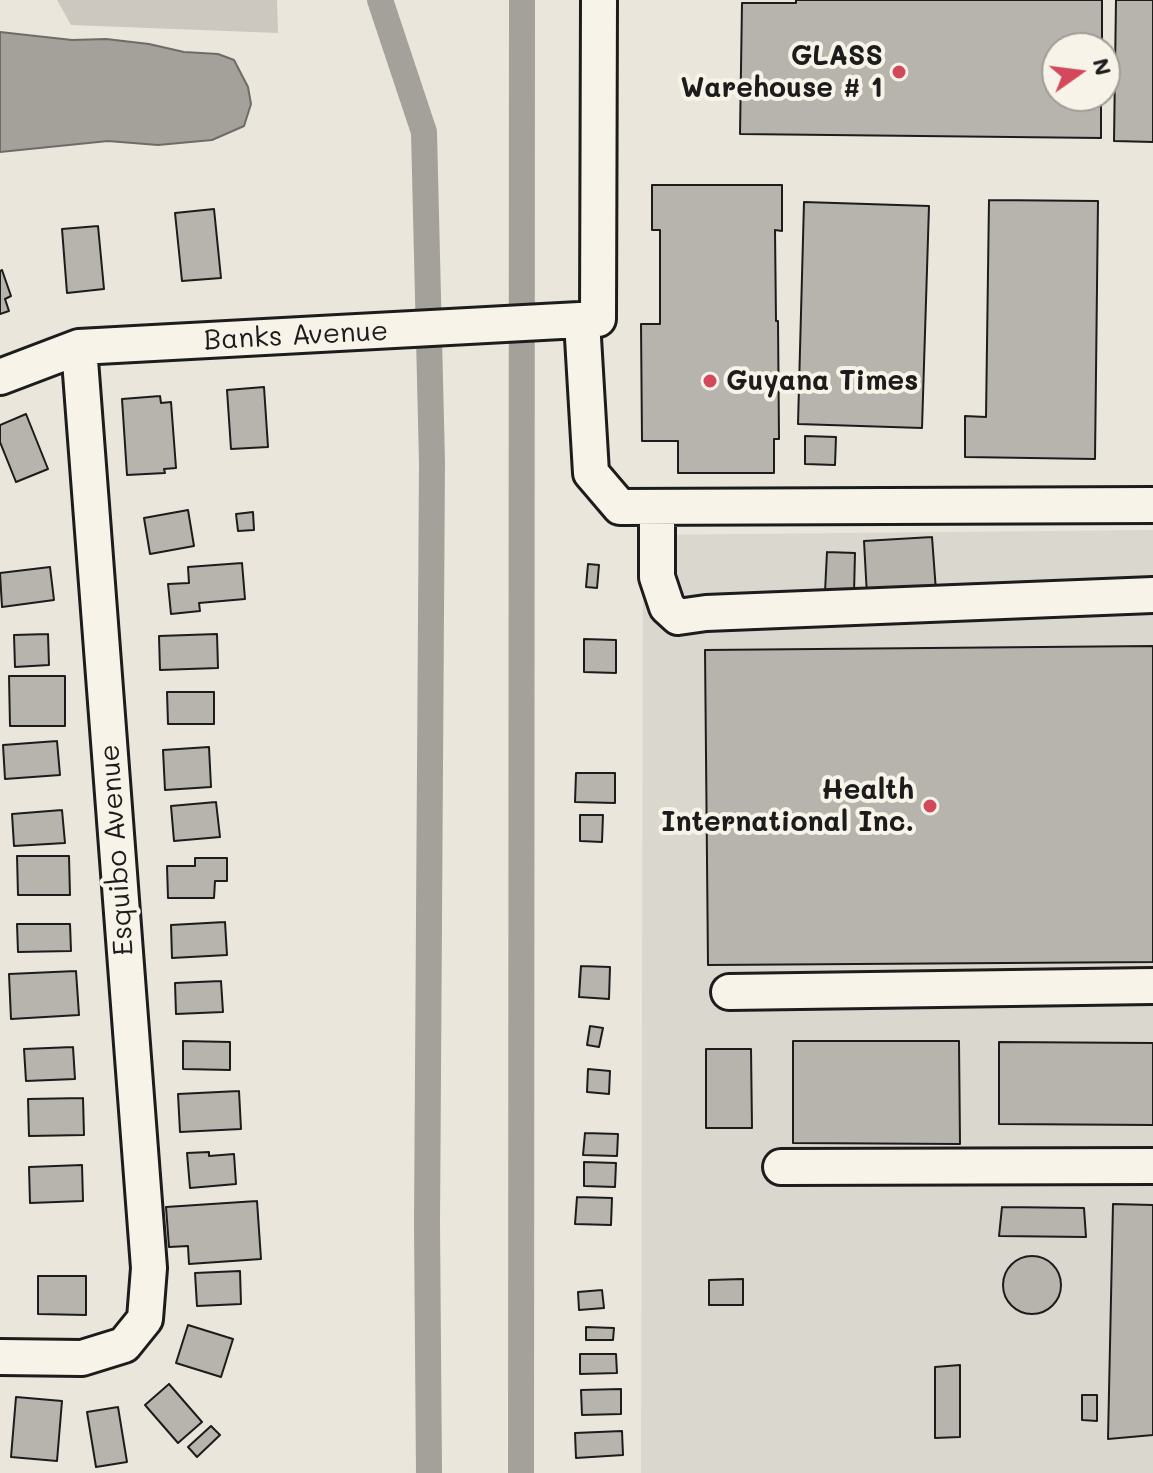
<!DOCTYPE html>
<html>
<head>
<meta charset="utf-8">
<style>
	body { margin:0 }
	#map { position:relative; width:1153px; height:1473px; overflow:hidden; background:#eae6dc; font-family:Mali,sans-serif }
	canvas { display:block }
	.north { position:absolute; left:1041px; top:32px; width:80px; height:80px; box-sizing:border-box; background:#f7f3e8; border:2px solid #9f9d96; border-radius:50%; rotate:76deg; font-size:22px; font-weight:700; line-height:32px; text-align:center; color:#1c1c1c }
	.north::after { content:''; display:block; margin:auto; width:28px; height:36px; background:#d1495b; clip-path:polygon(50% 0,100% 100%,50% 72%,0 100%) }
</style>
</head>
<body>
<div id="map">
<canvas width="1153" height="1473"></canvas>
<div class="north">N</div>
</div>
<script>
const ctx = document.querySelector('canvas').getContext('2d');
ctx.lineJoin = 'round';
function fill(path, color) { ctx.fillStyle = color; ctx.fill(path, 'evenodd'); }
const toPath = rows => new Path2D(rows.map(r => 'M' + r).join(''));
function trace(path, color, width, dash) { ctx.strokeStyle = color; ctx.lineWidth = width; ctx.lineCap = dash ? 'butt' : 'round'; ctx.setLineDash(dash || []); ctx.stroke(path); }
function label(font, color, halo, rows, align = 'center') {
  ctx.font = font + ' Mali,sans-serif'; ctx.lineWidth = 8; ctx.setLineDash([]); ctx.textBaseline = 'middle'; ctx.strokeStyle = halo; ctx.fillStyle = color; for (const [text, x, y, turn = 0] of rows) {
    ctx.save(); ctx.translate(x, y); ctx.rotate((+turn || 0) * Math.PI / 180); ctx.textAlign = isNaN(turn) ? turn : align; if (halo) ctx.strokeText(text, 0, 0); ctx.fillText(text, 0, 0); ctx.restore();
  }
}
const built = toPath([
	[1153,530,1153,1473,641,1473,643,535]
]);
const green = toPath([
	[57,0,277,0,278,33,71,25]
]);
const water = toPath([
	[0,32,72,40,106,39,149,44,184,52,218,54,234,60,248,87,251,104,244,126,212,140,158,145,108,141,0,152,0,32]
]);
const canal = toPath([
	[380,0,424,132,432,462,427,1223,429,1473],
	[521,1473,522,0]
]);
const building = toPath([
	[796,0,1102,0,1102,48,1057,48,1057,96,1101,96,1101,138,740,134,742,3,796,3,796,0],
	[1116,0,1153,0,1153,142,1114,141,1116,0],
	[652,185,782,185,782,231,775,230,776,321,778,321,779,439,774,439,774,473,678,473,678,441,642,441,641,324,660,324,660,230,652,230,652,185],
	[989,200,1098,201,1095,459,965,457,965,416,986,417,989,200],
	[804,202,929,206,922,428,798,424,804,202],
	[214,209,221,278,182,281,175,213,214,209],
	[98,226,104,289,67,293,62,229,98,226],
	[2,270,11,296,5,299,9,311,0,314,0,271,2,270],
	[264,387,268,447,231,449,227,390,264,387],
	[160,396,161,403,171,402,176,468,164,469,165,473,127,475,122,399,160,396],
	[26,414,48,469,16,482,0,442,0,425,26,414],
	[805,436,836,437,835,465,805,464,805,436],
	[188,510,194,546,150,554,144,518,188,510],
	[253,512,254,530,238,531,236,514,253,512],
	[932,537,936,591,867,596,864,541,932,537],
	[827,552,855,553,854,593,825,592,827,552],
	[242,563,245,599,199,603,200,611,171,614,168,584,189,583,188,567,242,563],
	[588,564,599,565,597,588,586,587,588,564],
	[50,567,54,600,2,607,0,573,50,567],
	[48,634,49,665,15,667,14,635,48,634],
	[217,634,218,668,160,670,159,636,217,634],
	[584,639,616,640,616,673,584,672,584,639],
	[1153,646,1153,962,708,965,705,650,1153,646],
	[9,676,65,676,65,726,10,726,9,676],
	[167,692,214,692,214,724,168,724,167,692],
	[57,741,60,775,5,779,3,745,57,741],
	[209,747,211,787,165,790,163,750,209,747],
	[576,773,615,773,615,803,575,802,576,773],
	[216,802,220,837,174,841,171,806,216,802],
	[62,810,65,843,14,846,12,814,62,810],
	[580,815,603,815,602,842,580,841,580,815],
	[17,856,69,856,70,895,18,895,17,856],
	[195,858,227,858,227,881,215,881,214,898,168,898,167,866,195,866,195,858],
	[225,922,227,955,172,958,171,925,225,922],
	[17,924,70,924,71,951,18,952,17,924],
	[581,966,610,967,609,999,579,997,581,966],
	[76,971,79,1015,11,1019,9,974,76,971],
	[221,981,223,1012,176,1014,175,983,221,981],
	[590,1026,603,1028,599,1047,587,1045,590,1026],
	[183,1041,230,1042,230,1070,183,1069,183,1041],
	[793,1041,959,1041,960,1144,793,1143,793,1041],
	[999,1042,1153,1043,1153,1125,999,1124,999,1042],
	[73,1047,75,1079,26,1081,24,1049,73,1047],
	[706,1049,751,1049,752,1128,706,1128,706,1049],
	[588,1069,610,1071,609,1094,587,1092,588,1069],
	[239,1091,241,1129,180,1132,178,1094,239,1091],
	[83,1098,84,1135,29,1136,28,1099,83,1098],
	[585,1133,618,1134,617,1156,583,1155,585,1133],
	[209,1152,209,1156,234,1154,236,1184,190,1188,187,1153,209,1152],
	[584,1162,616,1163,615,1187,584,1186,584,1162],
	[82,1165,83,1201,30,1203,29,1167,82,1165],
	[577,1197,612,1198,611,1225,575,1224,577,1197],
	[257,1201,261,1259,189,1264,188,1246,169,1247,166,1207,257,1201],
	[1113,1204,1153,1205,1153,1435,1108,1439,1113,1204],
	[1002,1207,1084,1208,1086,1237,999,1236,1002,1207],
	'1003 1285a29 29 0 1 1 58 0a29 29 0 1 1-58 0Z',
	[240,1271,241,1304,197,1306,195,1273,240,1271],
	[38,1276,86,1276,86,1315,38,1314,38,1276],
	[743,1279,743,1305,709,1305,709,1280,743,1279],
	[602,1290,604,1308,579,1310,578,1292,602,1290],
	[188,1325,233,1339,221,1377,176,1363,188,1325],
	[586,1327,614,1328,613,1340,586,1340,586,1327],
	[580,1354,616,1354,617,1373,580,1374,580,1354],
	[960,1365,960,1437,935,1438,935,1367,960,1365],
	[169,1384,202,1422,178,1443,145,1405,169,1384],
	[621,1389,621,1414,582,1415,581,1390,621,1389],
	[1082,1395,1097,1395,1097,1421,1082,1420,1082,1395],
	[16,1397,62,1401,57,1461,11,1457,16,1397],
	[118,1407,127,1462,96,1467,87,1412,118,1407],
	[211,1426,220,1435,197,1457,188,1447,211,1426],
	[622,1431,623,1455,576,1458,575,1433,622,1431]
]);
const minor = toPath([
	[582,321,591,473,620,507,1153,505],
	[0,377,79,347,598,319,599,0],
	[657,507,657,577,667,607,678,617,706,613,1153,595],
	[729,992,1153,986],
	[781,1167,1153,1166],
	[0,1357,82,1358,124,1345,145,1319,149,1268,79,347]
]);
const markers = [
	[899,72,8,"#d1495b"],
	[710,381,8,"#d1495b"],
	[930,806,8,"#d1495b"]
];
const poiNames = [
	["GLASS",883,56],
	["Warehouse # 1",883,88],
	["Guyana Times",726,381,"left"],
	["Health",914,790],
	["International Inc.",914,822]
];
const streetNames = [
	["Banks Avenue",296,336,-3],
	["Esquibo Avenue",117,850,-94]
];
fill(built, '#dad7ce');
fill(green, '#ccc8c0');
fill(water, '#a3a19a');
trace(water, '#6d6c68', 2);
trace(canal, '#a3a19a', 26);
fill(building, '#b6b4ac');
trace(building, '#1c1c1c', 2);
trace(minor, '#1c1c1c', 40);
trace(minor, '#f7f3e8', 34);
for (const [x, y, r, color] of markers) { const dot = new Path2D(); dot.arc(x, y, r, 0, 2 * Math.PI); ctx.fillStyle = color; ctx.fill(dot); trace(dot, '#f7f3e8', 3); }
label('bold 28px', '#1c1c1c', '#f7f3e8', poiNames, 'right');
label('28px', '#1c1c1c', '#f7f3e8', streetNames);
</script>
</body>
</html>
